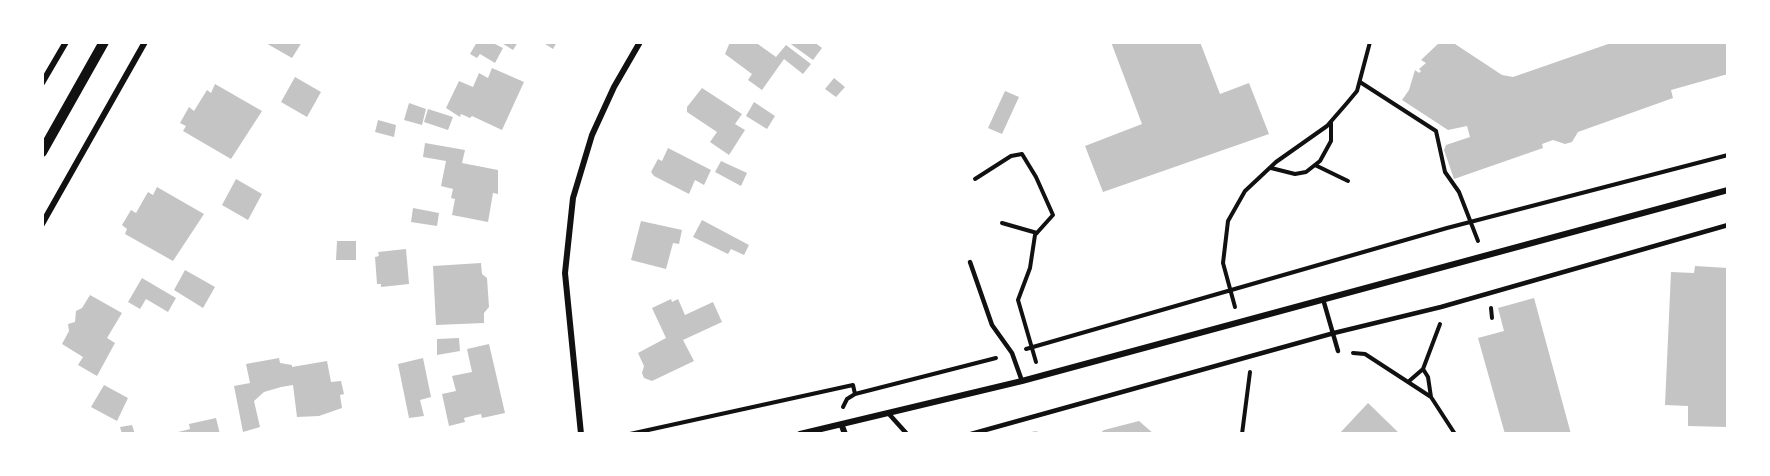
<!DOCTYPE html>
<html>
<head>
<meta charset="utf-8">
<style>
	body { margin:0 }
	#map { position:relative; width:1770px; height:476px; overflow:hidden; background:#fff; font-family:"PT Serif",serif }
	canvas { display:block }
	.frame { position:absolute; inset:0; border:44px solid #fff; pointer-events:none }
</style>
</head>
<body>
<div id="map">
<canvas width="1770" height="476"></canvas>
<div class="frame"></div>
</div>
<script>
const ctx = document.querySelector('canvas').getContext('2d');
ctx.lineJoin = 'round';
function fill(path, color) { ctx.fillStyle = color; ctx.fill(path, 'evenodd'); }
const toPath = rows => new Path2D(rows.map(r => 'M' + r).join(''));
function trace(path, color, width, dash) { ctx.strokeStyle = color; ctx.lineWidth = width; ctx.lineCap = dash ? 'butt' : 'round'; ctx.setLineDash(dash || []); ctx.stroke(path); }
const building = toPath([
	[264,42,302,42,292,58],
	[477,42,491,42,503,48,495,63,480,54,477,58,470,54],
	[500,42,518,42,513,50],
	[542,42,557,42,553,49],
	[730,42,755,42,776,57,786,45,811,64,803,74,784,59,762,90,748,80,752,74,725,54],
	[788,42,814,42,822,48,813,60],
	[1111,42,1200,42,1220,94,1249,83,1269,134,1103,192,1085,146,1142,124],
	[1440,42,1452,42,1502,75,1513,77,1614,42,1728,42,1728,74,1671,90,1673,98,1578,132,1572,142,1565,144,1553,140,1542,144,1543,148,1454,179,1444,150,1446,145,1470,137,1467,126,1448,130,1402,100,1409,90,1415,70,1419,73,1421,71,1419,69,1426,63,1421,60],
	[492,68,524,82,502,130,472,116,470,118,461,114,460,117,446,108,459,81,473,87,479,73,488,78],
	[295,77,321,92,307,117,281,102],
	[834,78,845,87,836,97,825,89],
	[215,84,262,111,231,159,183,131,186,126,180,123,189,107,194,111,207,90,211,93],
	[702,88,742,114,735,124,745,130,729,155,710,142,717,132,687,112,687,107],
	[1005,91,1019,97,1002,134,988,128],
	[754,102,775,116,767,129,746,116],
	[409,103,426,109,422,125,404,120],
	[428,109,453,117,448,130,424,122],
	[378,120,396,125,394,137,375,132],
	[425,143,465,150,462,163,498,170,498,194,493,193,488,222,452,215,455,199,451,198,453,189,441,186,446,161,423,157],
	[668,148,711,170,704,185,695,180,689,194,654,176,651,172,658,159,662,161],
	[721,161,747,173,741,186,715,172],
	[236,179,262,194,248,220,222,205],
	[157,187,204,214,173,261,125,234,127,229,122,225,131,210,136,213,148,192,153,195],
	[413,208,439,213,437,226,411,222],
	[702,220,749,245,744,255,731,249,728,254,693,237],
	[641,221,682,230,679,244,673,243,666,269,631,260],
	[337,241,356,241,356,260,336,260],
	[406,249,409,284,381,287,381,284,377,284,375,257,379,256,378,252],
	[481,263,482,274,487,278,489,307,484,313,484,323,436,325,433,266],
	[1695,266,1728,268,1728,427,1688,426,1688,406,1665,405,1671,272,1694,273],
	[185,270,215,287,203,308,174,290],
	[142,278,176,298,168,312,146,299,140,309,128,302],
	[90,295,122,313,107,338,115,343,97,376,78,365,83,357,62,344,69,331,68,324,75,322,76,311,82,308],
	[1534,298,1571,434,1505,434,1478,338,1504,331,1498,308],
	[671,299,672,302,678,299,685,315,713,302,722,322,683,340,694,361,652,381,644,378,642,373,644,366,638,353,666,338,652,308],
	[459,338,460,351,437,355,437,339],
	[489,344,505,413,482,418,481,414,476,415,464,418,465,422,449,426,442,394,456,391,452,376,472,372,467,349],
	[279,358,280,363,292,365,292,367,327,361,331,382,341,381,344,394,340,395,342,408,319,416,297,417,293,385,281,387,264,392,254,401,260,427,243,432,234,386,250,383,246,364],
	[423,358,431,397,420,400,424,416,409,418,398,364],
	[104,385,128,398,117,421,91,407],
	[1368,403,1400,434,1339,434],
	[216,418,220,434,170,434,190,429,189,424],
	[1139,421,1154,434,1099,434,1104,430],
	[132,425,135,434,122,434,120,427],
	[1036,431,1043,434,1026,434,1026,433]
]);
const path = toPath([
	[1360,82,1436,131,1445,172,1459,192,1478,241],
	[1315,165,1348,181],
	[1271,168,1295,174,1306,172,1320,161,1331,141,1331,122],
	[975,179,1011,156,1022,154,1036,177,1053,215,1035,235,1030,268,1018,300,1036,362],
	[1002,223,1037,233],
	[1235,307,1223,263,1228,221,1245,191,1276,162,1327,126,1347,103,1357,91,1370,42],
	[1491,308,1492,318],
	[1026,349,1447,228,1728,155],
	[1353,353,1365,354,1408,382,1423,369,1440,324],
	[1423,369,1428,377,1431,397,1455,434],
	[1408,382,1431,397],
	[843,407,847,399,855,394,996,358],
	[630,434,853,385,855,394],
	[1242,434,1250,372]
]);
const service = toPath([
	[970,262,992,325,1012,353,1022,381],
	[1323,299,1338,351],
	[889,414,907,434],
	[971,434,1334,333,1441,307,1728,225]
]);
const minor = toPath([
	[42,83,66,42],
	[42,224,145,42],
	[842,426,845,434],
	[581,434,565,273,573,198,592,135,614,87,640,42],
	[800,434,1022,381,1728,190]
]);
const tertiary = toPath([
	[42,152,104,42]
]);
fill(building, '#c4c4c4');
trace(path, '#111', 4);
trace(service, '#111', 4.5);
trace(minor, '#111', 6);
trace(tertiary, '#111', 10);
</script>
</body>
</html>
